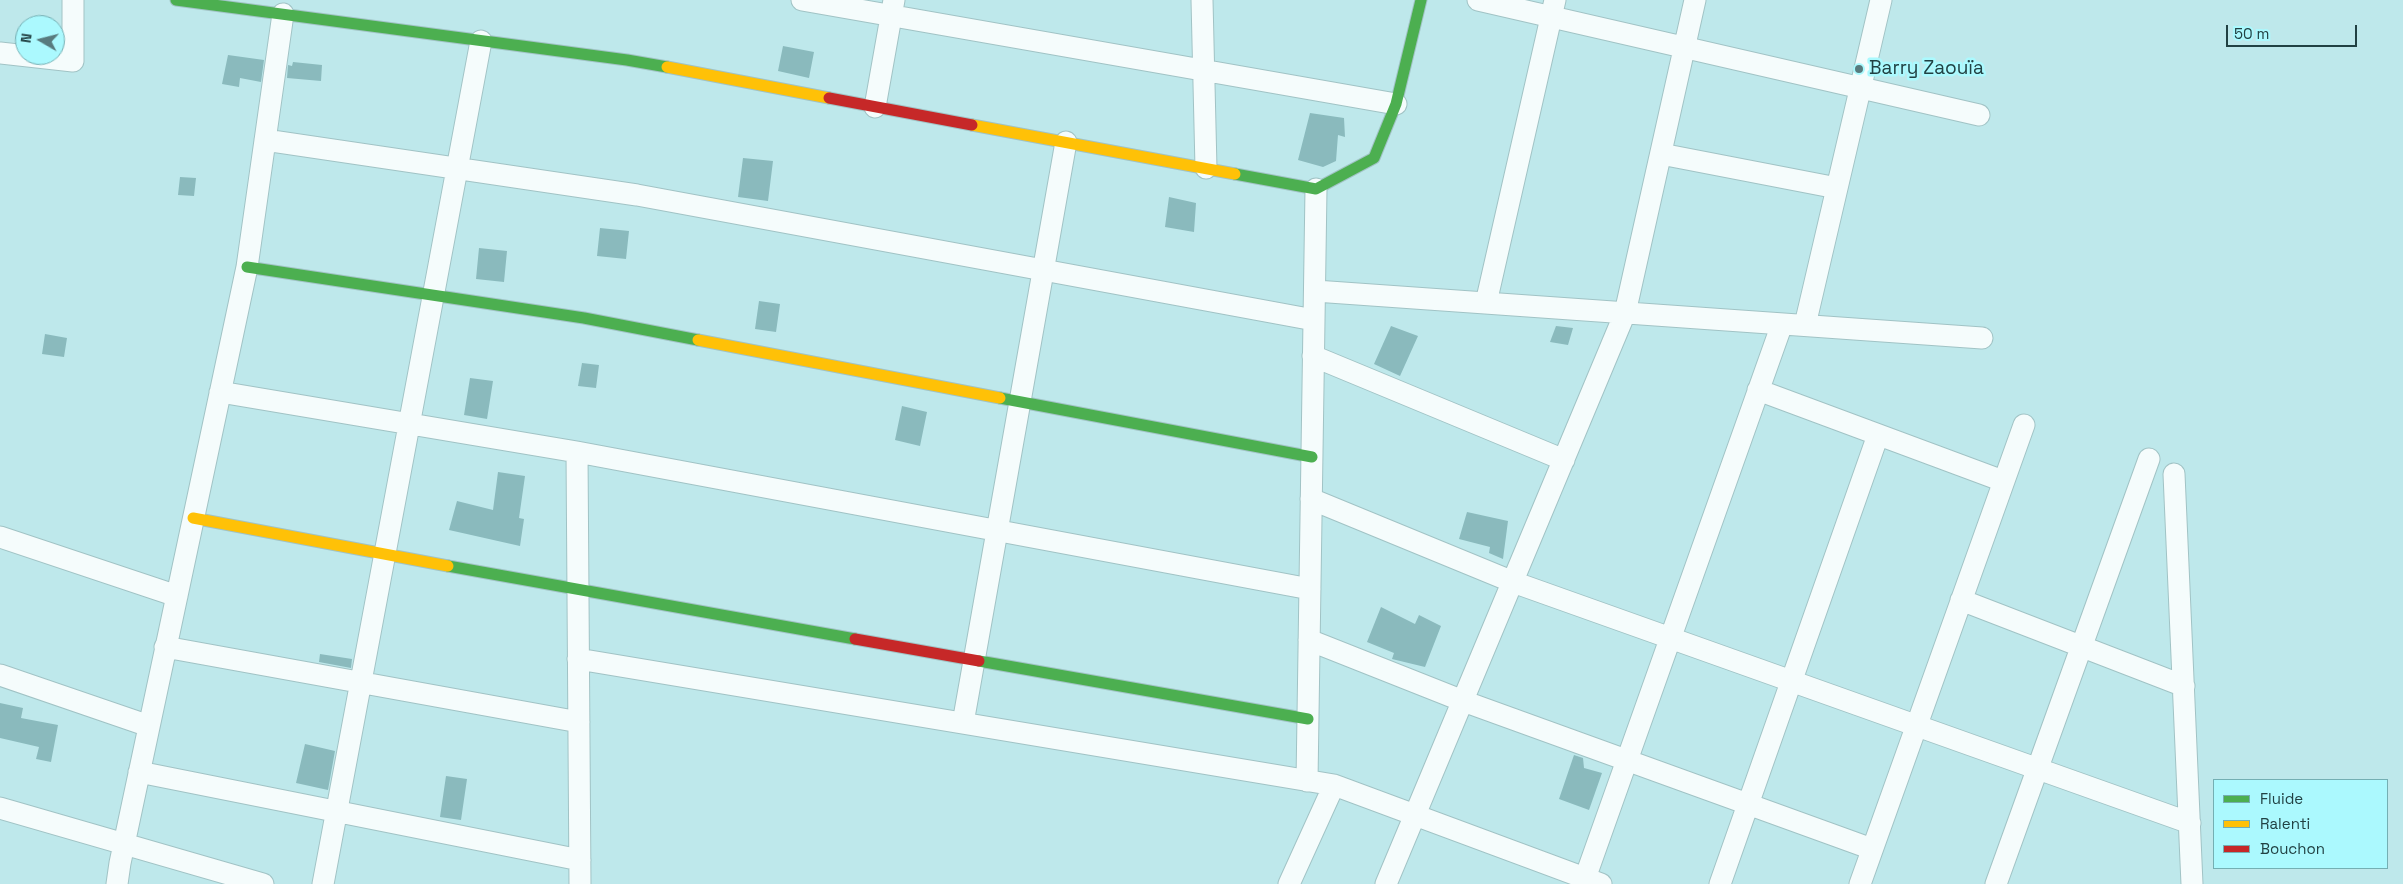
<!DOCTYPE html>
<html>
<head>
<meta charset="utf-8">
<style>
	body { margin:0 }
	#map { position:relative; width:2403px; height:884px; overflow:hidden; background:#bee8eb; font-family:"Space Grotesk",sans-serif }
	canvas { display:block }
	.legend { position:absolute; left:2213px; top:779px; width:175px; height:90px; box-sizing:border-box; background:#abf9fe; border:1px solid #74afb3; margin:0; padding:6px 9px; list-style:none; font-size:15px; color:#214143 }
	.legend li { display:flex; align-items:center; gap:10px; height:25px }
	.legend b { width:25px; border:1px solid #74afb3 }
	.north { position:absolute; left:15px; top:15px; width:50px; height:50px; box-sizing:border-box; background:#abf9fe; border:1px solid #74afb3; border-radius:50%; rotate:278deg; font-size:14px; font-weight:700; line-height:20px; text-align:center; color:#214143 }
	.north::after { content:''; display:block; margin:auto; width:18px; height:22px; background:#587b7e; clip-path:polygon(50% 0,100% 100%,50% 72%,0 100%) }
	.scale { position:absolute; left:2226px; top:25px; width:131px; height:22px; box-sizing:border-box; border:2px solid #214143; border-top:0; padding-left:6px; font-size:15px; line-height:18px; white-space:nowrap; color:#214143; -webkit-text-stroke:4px #abf9fe; paint-order:stroke }
</style>
</head>
<body>
<div id="map">
<canvas width="2403" height="884"></canvas>
<ul class="legend">
<li><b style="height:6px;background:#4caf50"></b>Fluide</li>
<li><b style="height:6px;background:#ffc107"></b>Ralenti</li>
<li><b style="height:6px;background:#c62828"></b>Bouchon</li>
</ul>
<div class="north">N</div>
<div class="scale">50 m</div>
</div>
<script>
const ctx = document.querySelector('canvas').getContext('2d');
ctx.lineJoin = 'round';
function fill(path, color) { ctx.fillStyle = color; ctx.fill(path, 'evenodd'); }
const toPath = rows => new Path2D(rows.map(r => 'M' + r).join(''));
function trace(path, color, width, dash) { ctx.strokeStyle = color; ctx.lineWidth = width; ctx.lineCap = dash ? 'butt' : 'round'; ctx.setLineDash(dash || []); ctx.stroke(path); }
function label(font, color, halo, rows, align = 'center') {
  ctx.font = font + ' "Space Grotesk",sans-serif'; ctx.lineWidth = 5; ctx.setLineDash([]); ctx.textBaseline = 'middle'; ctx.strokeStyle = halo; ctx.fillStyle = color; for (const [text, x, y, turn = 0] of rows) {
    ctx.save(); ctx.translate(x, y); ctx.rotate((+turn || 0) * Math.PI / 180); ctx.textAlign = isNaN(turn) ? turn : align; if (halo) ctx.strokeText(text, 0, 0); ctx.fillText(text, 0, 0); ctx.restore();
  }
}
const building = toPath([
	[783,46,814,52,809,78,778,71],
	[228,55,264,60,261,82,240,78,239,87,222,84],
	[293,62,322,65,321,81,287,78,288,65,292,66],
	[1310,113,1344,118,1345,137,1338,135,1336,161,1323,167,1298,160],
	[743,158,773,161,768,201,738,197],
	[180,177,196,178,194,196,178,195],
	[1169,197,1196,203,1194,232,1165,227],
	[600,228,629,231,626,259,597,256],
	[479,248,507,251,504,282,476,279],
	[759,301,780,304,776,332,755,329],
	[1391,326,1418,336,1400,376,1374,364],
	[1556,326,1573,328,1568,345,1550,342],
	[45,334,67,338,64,357,42,354],
	[582,363,599,365,596,388,578,386],
	[470,378,493,381,487,419,464,415],
	[902,406,927,412,920,446,895,440],
	[498,472,525,476,519,518,524,519,520,546,449,530,457,501,493,510],
	[1467,512,1508,521,1503,559,1489,553,1490,547,1459,539],
	[1381,607,1415,624,1419,615,1441,626,1425,667,1392,659,1394,653,1367,642],
	[320,654,352,659,351,668,319,662],
	[0,703,23,708,21,718,58,725,51,762,36,759,39,747,0,738],
	[305,744,335,751,328,790,296,783],
	[1574,755,1583,758,1584,768,1602,773,1589,810,1559,799],
	[446,776,467,779,461,820,440,817]
]);
const street = toPath([
	[802,0,1396,104],
	[1202,0,1206,168],
	[1478,0,1979,115],
	[0,53,73,61,73,0],
	[875,107,894,0],
	[265,140,637,195,1314,320],
	[1661,154,1837,188],
	[1315,291,1982,338],
	[1486,303,1555,0],
	[1805,325,1881,0],
	[1313,356,1564,460],
	[1758,390,2003,481],
	[220,392,577,452,1310,589],
	[577,452,580,884],
	[2174,474,2192,884],
	[1311,499,1513,582,2190,823],
	[0,537,177,596],
	[1961,600,2184,686],
	[1309,640,1463,701,1872,849],
	[165,647,579,722],
	[578,659,1334,785,1601,884],
	[0,675,149,726],
	[963,723,1066,142],
	[139,772,580,860],
	[1307,781,1316,189],
	[0,808,263,884],
	[117,884,120,863,247,267,283,14],
	[323,884,481,41],
	[1289,884,1334,785],
	[1386,884,1625,313,1695,0],
	[1583,884,1782,324],
	[1720,884,1878,435],
	[1860,884,2024,425],
	[1996,884,2149,459]
]);
const fast = toPath([
	[176,0,627,60,667,67],
	[1235,174,1316,189,1374,158,1396,104,1421,0],
	[247,267,584,318,698,340],
	[1000,398,1312,457],
	[448,566,855,639],
	[979,661,1308,719]
]);
const slow = toPath([
	[667,67,829,98],
	[972,125,1235,174],
	[698,340,1000,398],
	[193,518,448,566]
]);
const jam = toPath([
	[829,98,972,125],
	[855,639,979,661]
]);
const markers = [
	[1859,69,5,"#587b7e"]
];
const poiNames = [
	["Barry Zaouïa",1869,69]
];
fill(building, '#8ababd');
trace(street, '#a1c3c5', 23);
trace(fast, '#a1c3c5', 13);
trace(slow, '#a1c3c5', 13);
trace(jam, '#a1c3c5', 13);
trace(street, '#f5fcfc', 21);
trace(fast, '#4caf50', 11);
trace(slow, '#ffc107', 11);
trace(jam, '#c62828', 11);
for (const [x, y, r, color] of markers) { const dot = new Path2D(); dot.arc(x, y, r, 0, 2 * Math.PI); ctx.fillStyle = color; ctx.fill(dot); trace(dot, '#abf9fe', 2); }
label('19px', '#214143', '#abf9fe', poiNames, 'left');
</script>
</body>
</html>
